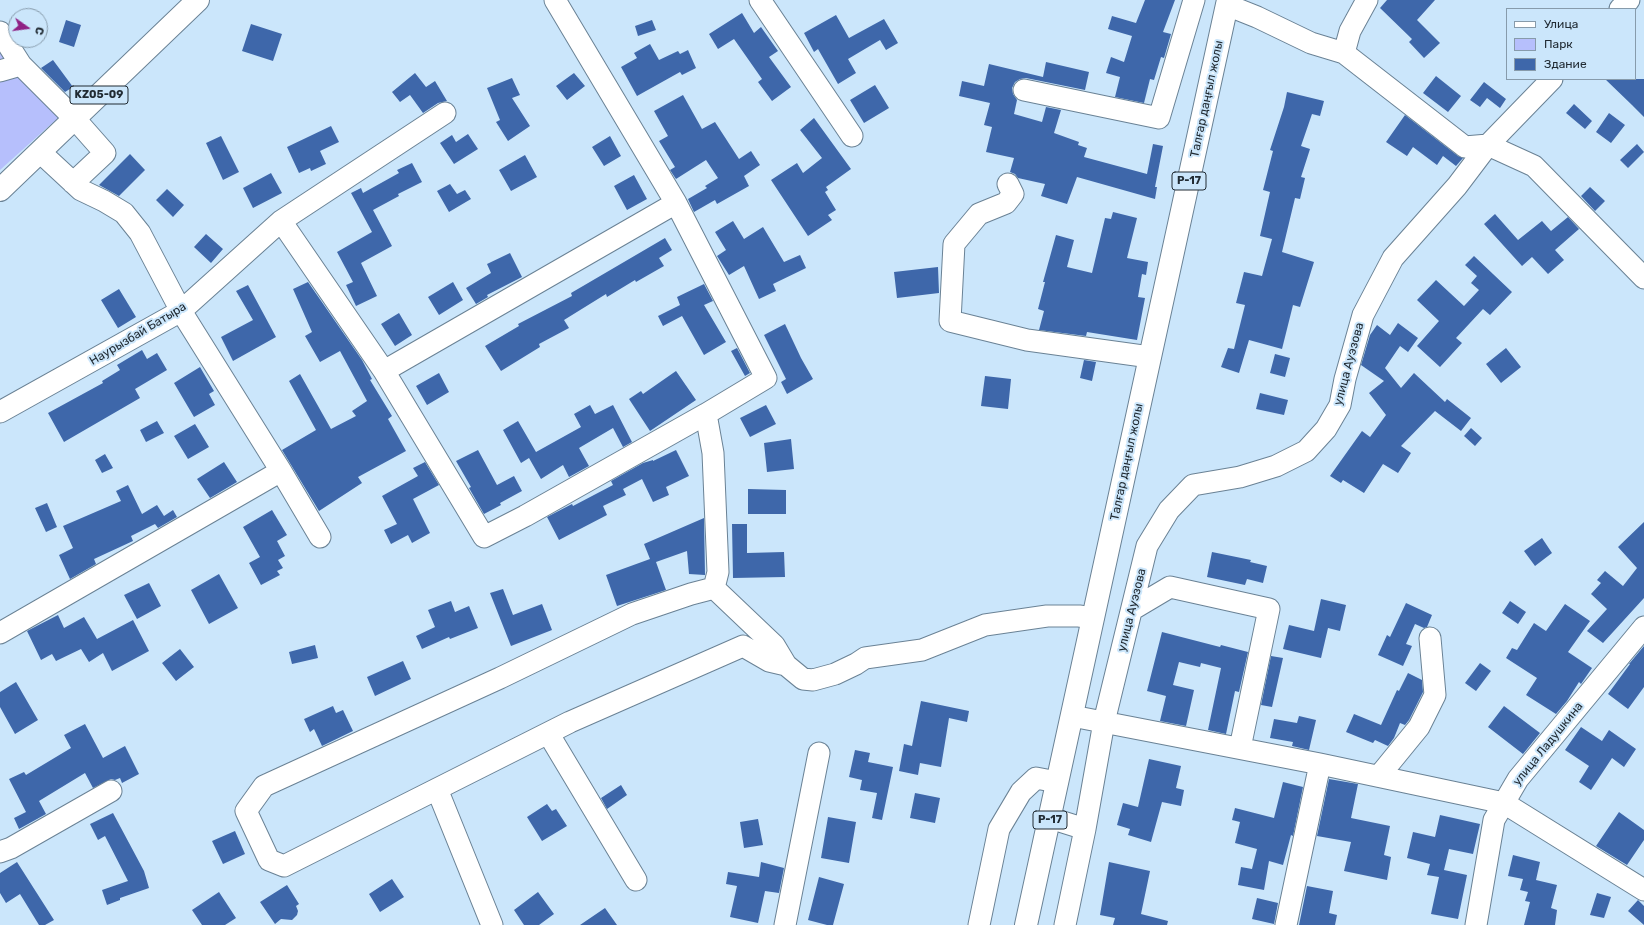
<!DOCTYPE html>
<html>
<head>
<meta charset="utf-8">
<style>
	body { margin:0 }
	#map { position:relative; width:1644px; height:925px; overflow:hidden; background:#cbe6fb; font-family:Rubik,sans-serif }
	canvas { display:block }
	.legend { position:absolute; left:1506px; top:8px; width:130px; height:72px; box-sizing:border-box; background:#cbe6fb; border:1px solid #879bab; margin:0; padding:5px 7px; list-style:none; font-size:12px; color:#212b33 }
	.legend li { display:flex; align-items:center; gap:8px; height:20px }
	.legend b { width:20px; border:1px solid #879bab }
	.north { position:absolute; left:8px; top:8px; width:40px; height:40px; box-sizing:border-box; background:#cbe6fb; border:1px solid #879bab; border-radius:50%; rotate:104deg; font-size:11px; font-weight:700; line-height:16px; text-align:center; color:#212b33 }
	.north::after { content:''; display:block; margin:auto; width:14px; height:18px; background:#8f2184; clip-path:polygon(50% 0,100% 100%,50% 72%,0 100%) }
</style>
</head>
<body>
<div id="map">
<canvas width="1644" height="925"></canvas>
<ul class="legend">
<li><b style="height:5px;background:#fff"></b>Улица</li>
<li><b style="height:11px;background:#b6bffc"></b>Парк</li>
<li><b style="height:11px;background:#3e67aa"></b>Здание</li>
</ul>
<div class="north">С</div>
</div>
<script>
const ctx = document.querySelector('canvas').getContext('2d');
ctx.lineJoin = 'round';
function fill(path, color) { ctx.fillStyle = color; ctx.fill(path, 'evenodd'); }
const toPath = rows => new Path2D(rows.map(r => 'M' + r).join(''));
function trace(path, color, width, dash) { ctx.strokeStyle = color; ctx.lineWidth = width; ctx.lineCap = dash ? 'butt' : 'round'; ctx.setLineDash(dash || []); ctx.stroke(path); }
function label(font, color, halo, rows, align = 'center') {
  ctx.font = font + ' Rubik,sans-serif'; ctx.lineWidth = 4; ctx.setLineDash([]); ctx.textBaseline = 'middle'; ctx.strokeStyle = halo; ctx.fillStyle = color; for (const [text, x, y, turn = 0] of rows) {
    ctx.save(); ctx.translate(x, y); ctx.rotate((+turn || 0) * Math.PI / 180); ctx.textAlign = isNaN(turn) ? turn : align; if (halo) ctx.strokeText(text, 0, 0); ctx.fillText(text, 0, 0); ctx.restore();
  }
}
const green = toPath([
	[0,48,59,117,0,170]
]);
const building = toPath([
	[1145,0,1175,0,1163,32,1171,34,1164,58,1161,57,1154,80,1150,79,1144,103,1115,97,1120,77,1106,73,1111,57,1124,62,1132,36,1108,29,1112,16,1136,23],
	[1387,0,1435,0,1417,20,1440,43,1424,58,1409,42,1412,39,1380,8],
	[742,13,754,33,761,27,778,51,769,57,791,87,772,101,758,82,762,79,734,39,718,49,709,34],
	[836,15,849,38,884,19,898,43,886,50,880,40,848,59,856,73,838,84,818,49,814,52,804,33],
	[66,20,81,25,74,47,59,42],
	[652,20,656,30,638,36,635,26],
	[251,24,282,34,273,61,242,51],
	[650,44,659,60,678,51,680,54,688,50,696,68,682,75,680,72,637,96,621,67,637,58,634,53],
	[53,60,73,87,65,92,41,68],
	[1046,62,1089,72,1085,90,1026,78,1020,79,1015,82,1012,88,1013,94,1017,100,1014,114,1042,122,1046,107,1061,110,1054,133,1079,142,1078,145,1087,148,1084,157,1147,174,1153,144,1163,146,1155,187,1157,187,1155,199,1077,177,1067,204,1041,196,1045,184,1018,178,1015,174,1010,172,1014,158,986,152,992,127,984,125,990,103,959,96,962,81,984,86,989,64,1043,77],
	[415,73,426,87,435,81,447,101,438,103,423,113,410,95,400,102,392,92],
	[574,73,585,86,567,100,556,86],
	[1436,76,1461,96,1448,112,1423,93],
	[512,78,520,95,512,98,530,126,508,141,496,122,500,120,487,88],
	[1605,79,1644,79,1644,117,1632,105],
	[1484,82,1506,99,1500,108,1487,98,1480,107,1470,100],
	[875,85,889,108,864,123,850,100],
	[1287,92,1324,101,1320,116,1312,114,1301,146,1310,149,1301,177,1305,178,1300,199,1295,198,1282,252,1314,262,1300,307,1293,305,1282,349,1249,340,1239,373,1221,367,1228,348,1234,349,1245,305,1236,303,1244,272,1262,276,1272,239,1260,236,1270,192,1263,190,1273,151,1270,150,1284,107],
	[683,95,702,129,715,122,739,159,751,151,760,165,744,176,749,186,717,204,715,200,694,212,688,199,707,188,705,186,718,178,706,160,676,179,670,170,675,167,659,141,668,136,654,111],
	[1574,104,1592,121,1585,129,1566,113],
	[1609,113,1625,125,1611,143,1596,132],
	[1405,115,1458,156,1463,158,1456,166,1443,156,1437,165,1413,147,1407,156,1386,142],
	[814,118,851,169,826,187,828,190,825,192,836,210,828,215,832,220,808,236,771,180,797,163,803,173,822,158,800,130],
	[331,126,339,142,320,151,326,164,311,171,310,168,299,173,287,147],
	[468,134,478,149,454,164,440,143,452,135,456,142],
	[221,136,239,172,223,180,206,143],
	[610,136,621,156,604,166,592,147],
	[1637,144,1644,152,1628,168,1620,160],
	[130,154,145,170,119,196,99,185],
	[525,155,537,177,511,191,499,170],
	[412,163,422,182,398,194,399,196,373,210,392,246,361,263,377,296,356,306,346,285,353,282,337,252,372,232,351,193,361,188,363,193,399,173,397,170],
	[271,173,282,193,253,208,243,188],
	[634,175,647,199,627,210,614,186],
	[450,184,457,194,465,190,471,199,449,212,437,191],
	[1590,187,1605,201,1595,211,1581,196],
	[167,189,184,205,173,217,156,200],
	[1113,212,1137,218,1127,258,1148,262,1146,275,1142,274,1138,297,1145,298,1137,340,1087,332,1086,336,1039,330,1044,311,1038,309,1045,282,1043,282,1056,235,1074,240,1067,267,1092,273,1105,218,1111,219],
	[1495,214,1518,240,1542,221,1551,231,1568,217,1579,229,1555,250,1564,260,1548,274,1532,257,1522,266,1484,224],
	[733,221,744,239,763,227,784,262,800,255,806,268,773,284,776,291,759,299,744,266,729,275,717,256,726,250,715,232],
	[206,234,223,249,211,263,194,247],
	[665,238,672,250,659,258,664,266,636,282,635,280,607,297,606,294,564,320,569,328,539,344,540,347,501,371,485,346,519,326,518,324,572,296,571,293,583,286],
	[510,253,522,277,487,295,488,297,476,304,466,288,491,273,487,264],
	[1474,256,1512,292,1490,315,1483,309,1456,338,1462,343,1440,367,1417,346,1439,321,1417,300,1436,280,1464,306,1479,290,1471,283,1477,276,1465,265],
	[938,267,939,293,897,298,894,272],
	[308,282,362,360,372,379,370,380,392,416,388,419,406,451,358,477,362,483,319,511,282,450,316,430,289,381,300,374,331,429,356,416,352,411,367,401,340,351,320,362,305,336,312,332,293,289],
	[453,282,463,300,439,315,428,297],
	[704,284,713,301,704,305,726,342,704,355,682,316,663,326,658,316,680,305,677,297],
	[248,285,276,337,233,361,221,337,253,320,236,291],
	[119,289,136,317,118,328,101,300],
	[399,313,412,335,395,346,381,324],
	[1398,323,1418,338,1408,352,1400,346,1385,368,1401,388,1414,373,1445,402,1447,399,1471,418,1461,431,1435,411,1401,446,1411,453,1398,473,1383,464,1364,493,1343,480,1341,483,1330,476,1362,431,1370,437,1386,415,1369,393,1384,381,1361,365,1370,335,1377,325,1390,335],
	[785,324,801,358,813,379,787,394,781,382,786,379,764,335],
	[737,348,750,373,745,376,731,351],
	[1506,348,1521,367,1501,383,1486,364],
	[142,350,147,359,157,353,167,370,135,389,140,398,64,442,48,413,103,383,102,381,120,370,117,365],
	[1275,354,1290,358,1285,377,1270,373],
	[1084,360,1096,362,1092,381,1080,378],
	[200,367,214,391,209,394,215,405,194,417,174,383],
	[676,371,696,400,650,431,629,399,641,391,643,394],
	[439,373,449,392,427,405,416,386],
	[985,376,1011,379,1008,409,981,406],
	[1260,393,1288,400,1284,415,1256,409],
	[590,405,595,414,613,405,632,442,623,447,613,428,579,448,589,466,569,477,563,465,541,479,529,458,521,463,503,430,518,421,536,452,581,427,574,414],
	[766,405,776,424,750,437,740,418],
	[157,421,164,433,146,442,140,430],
	[195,424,209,447,188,459,174,436],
	[1471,428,1482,438,1475,446,1464,436],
	[791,439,794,469,767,472,764,443],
	[478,450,497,485,514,476,522,491,500,503,501,505,484,514,469,488,471,487,456,461],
	[676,450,689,476,666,487,669,495,653,502,642,479,623,489,626,495,603,506,607,515,559,540,547,517,572,504,573,506,613,485,611,481,643,463,653,460,653,461],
	[105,454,113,468,102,473,95,460],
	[224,462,237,482,210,498,197,479],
	[425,462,439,485,413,499,430,533,412,543,408,535,391,544,384,530,397,524,382,496,418,476,413,468],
	[128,485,142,514,157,505,164,516,173,510,177,517,158,528,155,524,131,536,133,541,94,559,96,564,70,579,59,555,73,548,63,526,121,501,116,491],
	[748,489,786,490,786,514,748,514],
	[47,503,57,527,46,532,35,508],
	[272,510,287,535,277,541,285,556,278,560,283,568,277,571,280,575,261,585,249,563,260,557,243,527],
	[704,518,705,575,689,574,687,551,656,562,666,590,617,606,606,575,650,559,644,544],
	[1644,522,1644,598,1603,643,1587,631,1607,609,1591,594,1601,583,1597,580,1605,571,1623,586,1637,568,1618,547],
	[732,524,747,524,747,553,784,552,785,577,733,578],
	[1542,538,1552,553,1535,566,1524,551],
	[1212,552,1251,560,1250,562,1267,566,1263,583,1247,579,1245,585,1207,577],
	[219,574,238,608,209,624,191,590],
	[149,583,161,606,137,619,124,595],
	[503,589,513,615,542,604,552,630,511,646,490,593],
	[1321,599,1346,605,1340,631,1328,628,1321,658,1283,649,1289,625,1314,631],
	[451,601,455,612,469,606,478,628,450,639,449,637,422,649,416,636,435,627,428,610],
	[1510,601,1526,612,1518,624,1502,613],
	[1406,603,1432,615,1427,627,1424,628,1415,624,1406,644,1412,646,1403,666,1378,655,1387,635,1390,637],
	[1565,604,1590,621,1568,652,1592,668,1581,684,1579,682,1567,701,1556,714,1526,695,1537,678,1506,658,1512,648,1517,650,1534,623,1546,631],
	[58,615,64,628,84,617,97,639,133,620,149,651,112,671,103,653,89,662,81,649,56,661,52,654,41,660,27,631],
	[1162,632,1220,647,1221,645,1248,652,1239,692,1235,691,1226,734,1208,730,1221,668,1201,663,1200,667,1179,662,1173,685,1194,690,1186,726,1160,721,1166,696,1147,691],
	[315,645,318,658,292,664,289,652],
	[1644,646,1644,687,1628,709,1608,694,1630,664,1629,664],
	[180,649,194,667,176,681,162,663],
	[1271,656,1283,658,1272,707,1261,705],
	[403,661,411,679,375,696,367,677],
	[1480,663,1491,671,1476,691,1465,683],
	[1408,673,1422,680,1423,692,1409,720,1405,725,1400,723,1394,738,1388,746,1375,740,1373,743,1346,732,1354,714,1381,725,1397,690,1399,691],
	[16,682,38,720,15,734,0,707,0,692],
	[921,701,969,711,967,722,949,718,941,767,920,763,918,775,899,771,904,744,912,746],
	[333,706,336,713,343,710,353,731,322,746,314,729,310,732,304,719],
	[1504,706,1540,733,1523,754,1488,727],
	[1299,716,1316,720,1309,750,1292,746,1293,742,1270,738,1274,719,1297,723],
	[85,724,103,758,125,746,139,774,122,783,120,778,115,780,111,779,93,788,85,773,39,801,46,814,19,829,14,818,26,812,9,779,24,772,26,775,71,748,64,735],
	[1581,727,1602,741,1609,730,1636,749,1624,767,1612,758,1591,790,1579,782,1589,766,1565,750],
	[855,750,870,753,868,762,893,767,882,820,872,818,877,793,860,790,862,780,849,777],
	[1149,759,1181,766,1176,788,1184,790,1181,806,1162,802,1151,842,1128,835,1130,829,1117,825,1123,803,1138,807],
	[1329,779,1358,784,1351,818,1390,826,1384,855,1391,857,1387,880,1344,871,1351,842,1317,836],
	[1283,782,1303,787,1293,836,1291,835,1283,865,1269,861,1264,890,1238,885,1241,867,1252,869,1257,849,1235,843,1240,822,1232,820,1235,808,1274,818],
	[621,785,627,795,607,809,601,798],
	[915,793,940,798,935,823,910,818],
	[547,804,552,811,556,809,567,826,542,841,527,817],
	[1619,812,1644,830,1644,840,1627,865,1596,846],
	[113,813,144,871,149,888,120,898,120,900,107,905,102,890,128,881,105,836,98,840,90,824],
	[1440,815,1480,824,1473,854,1449,849,1444,870,1467,875,1458,919,1431,914,1439,877,1427,875,1430,864,1407,858,1413,832,1435,837],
	[828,817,856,822,849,863,821,858],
	[758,819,763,845,744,848,740,822],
	[235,831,245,854,223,864,212,841],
	[1513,855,1540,862,1536,880,1557,885,1551,908,1557,910,1555,925,1524,925,1530,902,1525,901,1528,892,1520,890,1523,879,1508,876],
	[17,862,54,920,45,925,39,925,20,894,6,903,0,893,0,873],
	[761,862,784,868,779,893,765,891,758,923,730,917,737,886,726,884,728,872,759,877],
	[1109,862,1150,871,1141,914,1168,921,1167,925,1113,925,1115,918,1100,915],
	[819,877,844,884,833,925,827,925,808,920],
	[392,879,404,897,380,912,369,894],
	[287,885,299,904,296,906,298,911,297,915,292,920,281,919,275,924,260,902],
	[1307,886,1333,891,1329,913,1337,915,1335,925,1299,925],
	[219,892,236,918,225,925,202,925,192,910],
	[538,892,554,914,539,925,524,925,514,910],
	[1597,893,1611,897,1604,918,1590,915],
	[1257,898,1278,903,1274,924,1252,919],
	[1638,900,1644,906,1644,925,1628,911],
	[605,908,617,925,580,925]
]);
const minor = toPath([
	[760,0,852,136],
	[1227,5,1257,17,1311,43,1344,53,1465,147,1488,145,1534,166,1644,278],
	[1620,9,1629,0],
	[0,32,21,65,75,119,105,153,73,183],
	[1344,53,1350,31,1367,0],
	[0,71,21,65],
	[1024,90,1159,118,1194,0],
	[40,152,81,190,104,201,124,213,140,233,181,311,281,471,320,537],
	[1008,184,1013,194,1006,203,979,214,954,244,950,321,1027,340,1150,357],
	[281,221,384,371,484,537,525,516,706,414,766,378,676,203,555,0],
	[384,371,676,203],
	[0,412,181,311,281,221,445,113],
	[706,414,713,453,718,572,714,588,691,594,632,614,500,678,264,786,246,811,269,860,284,866,570,722,743,646,769,661,786,665],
	[714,588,774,645,786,665,803,679,813,680,835,674,856,664,865,658,922,650,985,625,1047,616,1079,616,1093,618],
	[1133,609,1170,587,1269,609,1240,748],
	[0,633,281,471],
	[1072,716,1320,764,1504,803,1644,890],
	[548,733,636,880],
	[1379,776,1419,727,1435,695,1430,638],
	[437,789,492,925],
	[1050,818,1085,829],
	[0,852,11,848,111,791],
	[785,925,819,753],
	[979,925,999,829,1021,792,1036,778,1057,782],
	[1065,925,1085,829,1104,722,1147,546,1169,510,1193,485,1240,477,1276,466,1306,451,1326,429,1340,405,1345,379,1363,315,1393,258,1457,186,1488,145,1552,79],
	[1286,925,1320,764],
	[1476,925,1494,820,1518,779,1644,627]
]);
const major = toPath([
	[0,190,198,0],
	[1026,925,1228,0]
]);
const shields = [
	[99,95,58],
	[1189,181,34],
	[1050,820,34]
];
const shieldNames = [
	["KZ05-09",99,95],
	["P-17",1189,181],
	["P-17",1050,820]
];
const streetNames = [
	["Талғар даңғыл жолы",1207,99,-78],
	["Наурызбай Батыра",138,334,-31],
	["улица Ауэзова",1349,364,-75],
	["Талғар даңғыл жолы",1127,462,-78],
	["улица Ауэзова",1132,610,-76],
	["улица Ладушкина",1548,744,-51]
];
fill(green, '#b6bffc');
fill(building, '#3e67aa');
trace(minor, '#6a8295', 23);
trace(major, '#6a8295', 24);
trace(minor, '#fff', 21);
trace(major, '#fff', 22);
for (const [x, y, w] of shields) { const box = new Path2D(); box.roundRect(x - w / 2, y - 9, w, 18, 3); ctx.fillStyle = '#cbe6fb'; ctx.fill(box); trace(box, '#212b33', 1); }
label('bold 11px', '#212b33', null, shieldNames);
label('12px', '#212b33', '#cbe6fb', streetNames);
</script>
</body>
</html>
